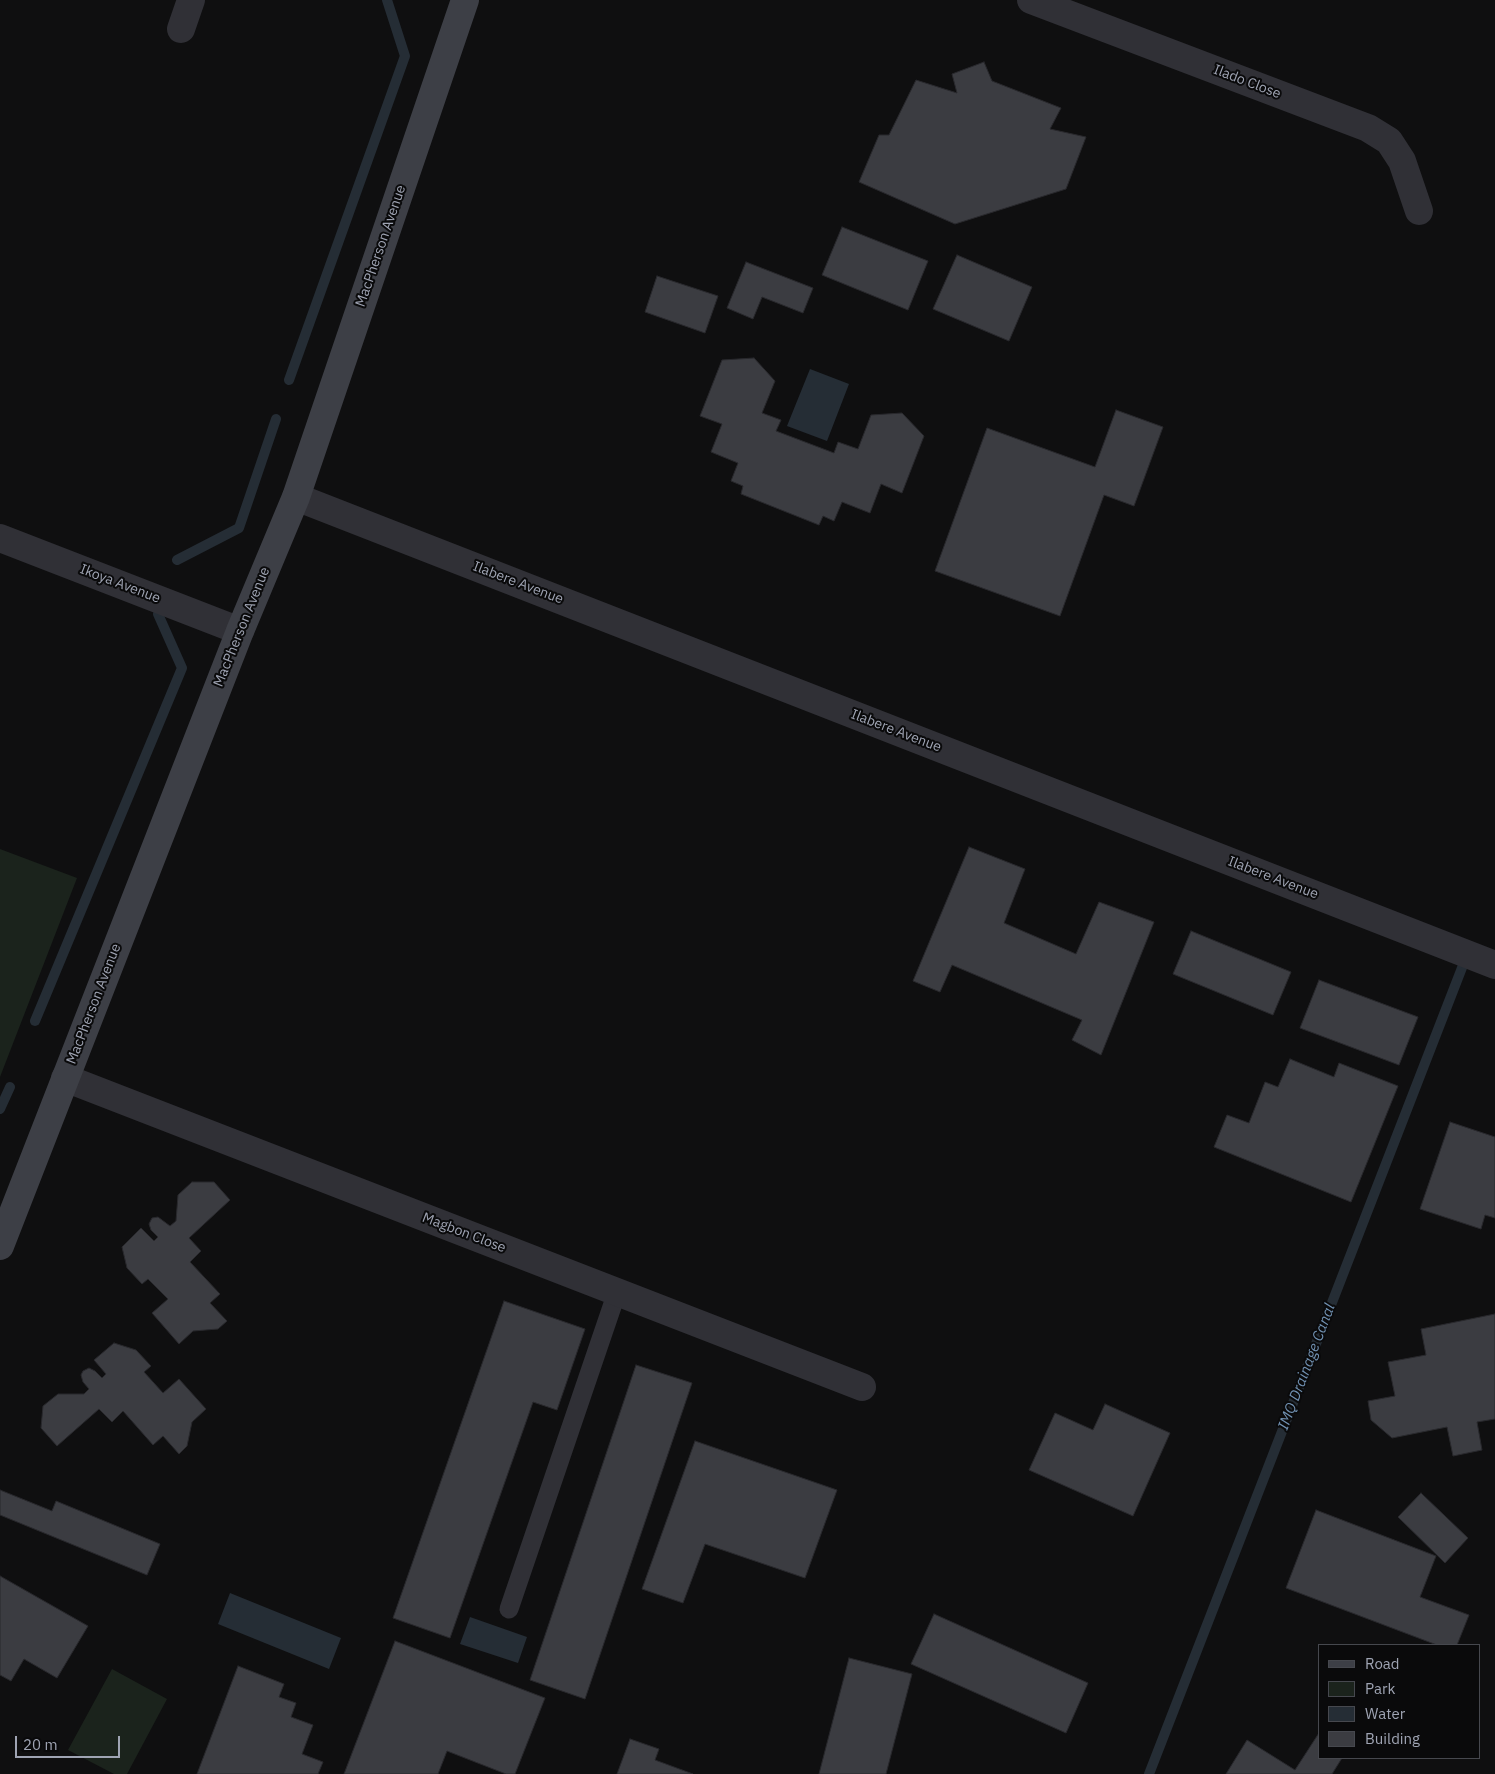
<!DOCTYPE html>
<html>
<head>
<meta charset="utf-8">
<style>
	body { margin:0 }
	#map { position:relative; width:1495px; height:1774px; overflow:hidden; background:#0f0f10; font-family:"IBM Plex Sans",sans-serif }
	canvas { display:block }
	.legend { position:absolute; left:1318px; top:1644px; width:162px; height:115px; box-sizing:border-box; background:#0a0a0b; border:1px solid #46484e; margin:0; padding:6px 9px; list-style:none; font-size:15px; color:#9fa4b3 }
	.legend li { display:flex; align-items:center; gap:10px; height:25px }
	.legend b { width:25px; border:1px solid #46484e }
	.scale { position:absolute; left:15px; top:1736px; width:105px; height:22px; box-sizing:border-box; border:2px solid #9fa4b3; border-top:0; padding-left:6px; font-size:15px; line-height:18px; white-space:nowrap; color:#9fa4b3; -webkit-text-stroke:4px #0a0a0b; paint-order:stroke }
</style>
</head>
<body>
<div id="map">
<canvas width="1495" height="1774"></canvas>
<ul class="legend">
<li><b style="height:6px;background:#3d3f46"></b>Road</li>
<li><b style="height:14px;background:#1b231c"></b>Park</li>
<li><b style="height:14px;background:#252d35"></b>Water</li>
<li><b style="height:14px;background:#3b3c41"></b>Building</li>
</ul>
<div class="scale">20 m</div>
</div>
<script>
const ctx = document.querySelector('canvas').getContext('2d');
ctx.lineJoin = 'round';
function fill(path, color) { ctx.fillStyle = color; ctx.fill(path, 'evenodd'); }
const toPath = rows => new Path2D(rows.map(r => 'M' + r).join(''));
function trace(path, color, width, dash) { ctx.strokeStyle = color; ctx.lineWidth = width; ctx.lineCap = dash ? 'butt' : 'round'; ctx.setLineDash(dash || []); ctx.stroke(path); }
function label(font, color, halo, rows, align = 'center') {
  ctx.font = font + ' "IBM Plex Sans",sans-serif'; ctx.lineWidth = 4; ctx.setLineDash([]); ctx.textBaseline = 'middle'; ctx.strokeStyle = halo; ctx.fillStyle = color; for (const [text, x, y, turn = 0] of rows) {
    ctx.save(); ctx.translate(x, y); ctx.rotate((+turn || 0) * Math.PI / 180); ctx.textAlign = isNaN(turn) ? turn : align; if (halo) ctx.strokeText(text, 0, 0); ctx.fillText(text, 0, 0); ctx.restore();
  }
}
const green = toPath([
	[0,849,77,878,0,1077],
	[112,1669,167,1699,127,1774,114,1774,68,1750]
]);
const water = toPath([
	[810,369,849,384,827,441,787,426],
	[230,1593,341,1638,329,1669,218,1624],
	[470,1617,527,1637,518,1663,460,1644]
]);
const stream = toPath([
	[289,380,405,56,387,0],
	[177,560,239,528,276,419],
	[35,1021,182,668,158,614],
	[0,1109,10,1087],
	[1149,1774,1465,960]
]);
const building = toPath([
	[984,62,992,81,1061,108,1050,129,1086,137,1066,189,955,224,859,182,879,135,889,135,916,80,957,93,952,74,984,62],
	[842,227,928,261,908,310,822,275,842,227],
	[957,255,1032,287,1009,341,933,309,957,255],
	[746,262,813,288,803,313,762,297,753,319,727,308,746,262],
	[657,276,718,296,705,333,645,312,657,276],
	[754,358,775,381,762,413,781,420,776,431,834,453,838,442,858,449,871,415,902,413,924,436,902,493,881,484,870,513,842,502,834,521,823,516,819,525,741,494,743,486,731,481,738,463,711,452,722,424,700,416,722,360,754,358],
	[1116,410,1163,427,1134,506,1104,495,1060,616,935,571,987,428,1095,467,1116,410],
	[969,847,1025,869,1004,923,1076,954,1099,902,1154,922,1101,1055,1072,1040,1082,1020,952,965,940,992,913,981,969,847],
	[1191,931,1291,972,1273,1015,1173,974,1191,931],
	[1319,980,1418,1017,1399,1065,1300,1028,1319,980],
	[1290,1059,1334,1077,1339,1063,1398,1086,1351,1202,1214,1147,1227,1115,1249,1123,1265,1082,1278,1087,1290,1059],
	[1450,1122,1495,1137,1495,1218,1485,1215,1481,1229,1420,1209,1450,1122],
	[192,1182,214,1182,230,1200,189,1238,201,1251,190,1262,220,1294,210,1303,227,1321,218,1329,193,1331,179,1344,152,1313,168,1299,148,1279,142,1284,127,1268,122,1247,141,1228,154,1241,158,1237,151,1230,149,1224,152,1218,158,1217,170,1226,176,1221,178,1195,192,1182],
	[504,1301,585,1329,557,1410,533,1402,450,1638,393,1618,504,1301],
	[1495,1314,1495,1419,1477,1422,1482,1450,1453,1456,1447,1427,1392,1438,1371,1420,1368,1401,1395,1396,1388,1362,1426,1355,1421,1329,1495,1314],
	[114,1343,136,1350,151,1366,144,1372,163,1393,179,1379,206,1409,192,1422,187,1446,179,1454,163,1436,153,1445,123,1411,112,1422,99,1409,57,1446,41,1428,43,1406,58,1394,84,1394,89,1389,83,1382,81,1375,83,1371,89,1368,95,1371,102,1378,106,1374,94,1360,114,1343],
	[636,1365,692,1383,585,1699,530,1680,636,1365],
	[1105,1404,1170,1433,1133,1516,1029,1470,1055,1413,1093,1430,1105,1404],
	[695,1441,837,1490,805,1578,705,1544,683,1603,642,1589,695,1441],
	[0,1490,52,1511,56,1501,160,1544,147,1575,0,1515,0,1490],
	[1421,1493,1468,1538,1445,1563,1398,1517,1421,1493],
	[1316,1510,1436,1556,1420,1597,1469,1615,1457,1645,1437,1645,1286,1588,1316,1510],
	[0,1576,88,1626,57,1678,24,1659,11,1681,0,1675,0,1576],
	[934,1614,1088,1683,1066,1733,911,1664,934,1614],
	[395,1641,545,1698,515,1774,506,1774,447,1751,438,1774,344,1774,395,1641],
	[849,1658,912,1674,886,1774,819,1774,849,1658],
	[238,1666,284,1684,279,1697,296,1703,291,1717,313,1725,302,1754,323,1762,318,1774,197,1774,238,1666],
	[1319,1733,1319,1758,1342,1758,1332,1774,1226,1774,1247,1740,1295,1770,1319,1733],
	[630,1739,659,1749,655,1760,693,1774,617,1774,630,1739]
]);
const lane = toPath([
	[509,1609,617,1292]
]);
const street = toPath([
	[1031,0,1368,128,1389,141,1402,161,1419,211],
	[181,29,191,0],
	[296,497,1495,965],
	[0,538,240,631],
	[65,1078,862,1387]
]);
const secondary = toPath([
	[0,1246,240,631,296,497,465,0]
]);
const streetNames = [
	["Ilado Close",1247,82,21],
	["MacPherson Avenue",381,246,-71],
	["Ilabere Avenue",518,583,21],
	["Ikoya Avenue",120,584,21],
	["MacPherson Avenue",242,627,-68],
	["Ilabere Avenue",896,731,21],
	["Ilabere Avenue",1273,878,21],
	["MacPherson Avenue",94,1004,-69],
	["Magbon Close",464,1233,21]
];
const waterNames = [
	["IMQ Drainage Canal",1307,1367,-69]
];
fill(green, '#1b231c');
fill(water, '#252d35');
trace(stream, '#252d35', 10);
fill(building, '#3b3c41');
trace(building, '#29292d', 1);
trace(lane, '#303036', 19);
trace(street, '#303036', 28);
trace(secondary, '#3d3f46', 28);
label('14px', '#9fa4b3', '#0a0a0b', streetNames);
label('italic 15px', '#7191b2', '#0a0a0b', waterNames);
</script>
</body>
</html>
